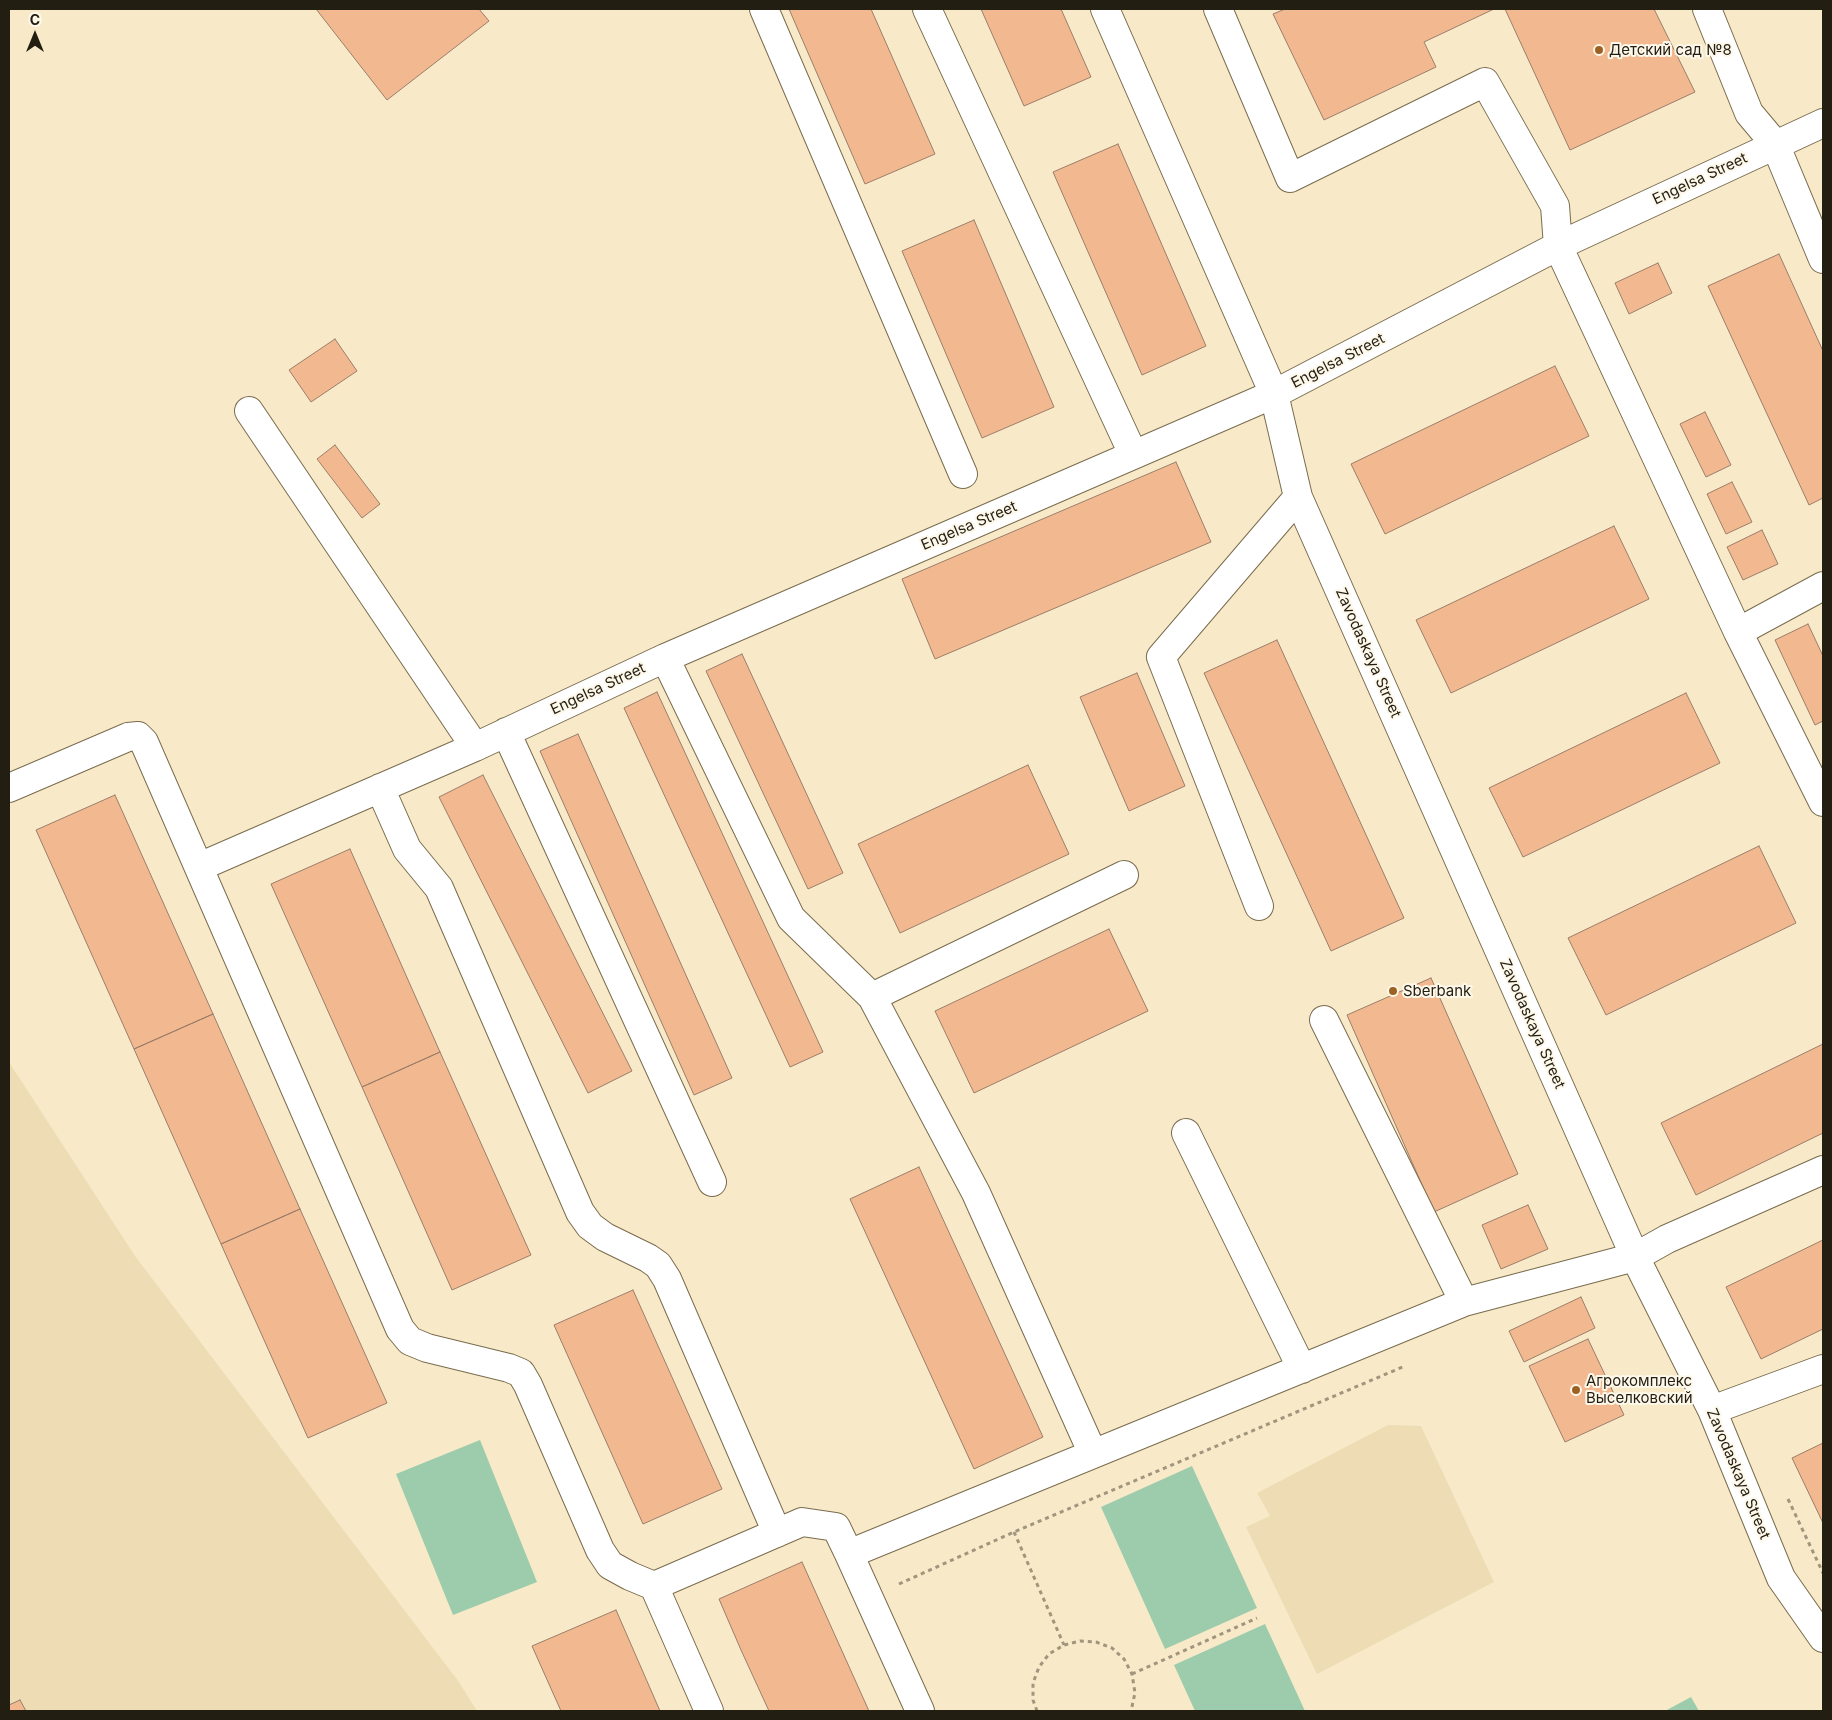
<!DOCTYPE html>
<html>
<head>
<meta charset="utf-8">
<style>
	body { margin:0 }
	#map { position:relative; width:1832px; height:1720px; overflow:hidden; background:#f8eac8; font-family:Inter,sans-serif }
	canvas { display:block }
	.frame { position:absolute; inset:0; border:10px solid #231e12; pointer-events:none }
	.north { position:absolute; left:10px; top:10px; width:50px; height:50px; -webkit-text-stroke:4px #fdf8ea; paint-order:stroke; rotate:0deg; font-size:14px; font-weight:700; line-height:20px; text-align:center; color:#231e12 }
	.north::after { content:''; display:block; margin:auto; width:18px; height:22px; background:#231e12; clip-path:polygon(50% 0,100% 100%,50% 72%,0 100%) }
</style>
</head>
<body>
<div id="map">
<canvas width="1832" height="1720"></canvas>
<div class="frame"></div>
<div class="north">С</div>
</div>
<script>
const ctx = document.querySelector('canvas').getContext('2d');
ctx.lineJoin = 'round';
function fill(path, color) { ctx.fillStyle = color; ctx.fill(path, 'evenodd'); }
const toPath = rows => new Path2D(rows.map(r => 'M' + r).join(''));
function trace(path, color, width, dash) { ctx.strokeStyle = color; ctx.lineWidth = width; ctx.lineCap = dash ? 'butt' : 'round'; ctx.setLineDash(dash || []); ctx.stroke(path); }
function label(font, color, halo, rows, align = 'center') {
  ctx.font = font + ' Inter,sans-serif'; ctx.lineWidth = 4; ctx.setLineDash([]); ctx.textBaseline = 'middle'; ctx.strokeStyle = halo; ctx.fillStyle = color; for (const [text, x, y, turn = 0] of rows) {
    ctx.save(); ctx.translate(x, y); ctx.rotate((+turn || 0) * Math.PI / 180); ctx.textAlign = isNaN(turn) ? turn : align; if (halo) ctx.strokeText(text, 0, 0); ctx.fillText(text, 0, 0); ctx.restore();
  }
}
const built = toPath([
	[9,1062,135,1256,459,1682,477,1711,9,1711],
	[1388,1425,1421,1426,1494,1582,1317,1674,1246,1527,1270,1516,1257,1493]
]);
const green = toPath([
	[480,1440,537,1582,453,1615,396,1474],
	[1192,1466,1257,1608,1165,1649,1101,1507],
	[1265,1624,1305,1711,1195,1711,1174,1665],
	[1691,1697,1699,1711,1665,1711]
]);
const building = toPath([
	[316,9,479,9,489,21,387,100,316,9],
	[789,9,871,9,935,154,865,184,789,9],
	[981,9,1061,9,1091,77,1024,106,981,9],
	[1285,9,1494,9,1424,42,1436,67,1324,120,1273,14,1285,9],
	[1505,9,1654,9,1695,92,1570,150,1505,9],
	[1118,144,1206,346,1142,375,1053,172,1118,144],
	[974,220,1054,407,982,438,902,251,974,220],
	[1779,254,1823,351,1823,498,1809,505,1708,286,1779,254],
	[1658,263,1672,293,1629,314,1615,283,1658,263],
	[335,339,357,371,311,402,289,370,335,339],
	[1555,366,1589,436,1385,534,1351,464,1555,366],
	[1705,412,1731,465,1706,477,1680,424,1705,412],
	[335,445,380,504,362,518,317,459,335,445],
	[1176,462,1211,542,935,659,902,579,1176,462],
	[1732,482,1752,522,1726,534,1707,494,1732,482],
	[1614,526,1649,599,1451,693,1416,620,1614,526],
	[1762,530,1778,564,1743,580,1727,547,1762,530],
	[1808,624,1823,656,1823,721,1815,725,1775,640,1808,624],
	[1277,640,1404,918,1331,951,1204,673,1277,640],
	[742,654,843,873,808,889,706,671,742,654],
	[1137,673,1185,786,1129,811,1080,697,1137,673],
	[657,692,823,1052,790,1067,624,708,657,692],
	[1686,693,1720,763,1523,857,1489,788,1686,693],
	[578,734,732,1078,694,1095,540,751,578,734],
	[1028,765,1069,854,900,933,858,844,1028,765],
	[483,775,632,1071,588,1093,439,797,483,775],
	[115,795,213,1014,134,1049,36,830,115,795],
	[1759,846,1796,923,1606,1015,1568,938,1759,846],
	[350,849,440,1052,362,1087,271,884,350,849],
	[1109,929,1148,1011,974,1093,935,1011,1109,929],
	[1431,978,1518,1174,1434,1212,1347,1015,1431,978],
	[213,1014,300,1209,221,1244,134,1049,213,1014],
	[1823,1044,1823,1133,1696,1195,1661,1123,1823,1044],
	[440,1052,531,1255,452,1290,362,1087,440,1052],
	[919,1167,1043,1437,974,1469,850,1199,919,1167],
	[1528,1205,1548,1249,1501,1269,1482,1225,1528,1205],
	[300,1209,387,1403,308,1438,221,1244,300,1209],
	[1823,1240,1823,1329,1761,1359,1726,1287,1823,1240],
	[633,1290,722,1489,643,1524,554,1325,633,1290],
	[1581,1297,1595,1328,1524,1362,1509,1331,1581,1297],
	[1588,1339,1624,1415,1565,1442,1529,1366,1588,1339],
	[1823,1443,1823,1523,1792,1458,1823,1443],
	[802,1562,869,1711,769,1711,741,1650,719,1599,802,1562],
	[616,1610,660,1711,561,1711,532,1646,616,1610],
	[20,1700,26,1711,9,1711,9,1705,20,1700]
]);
const path = toPath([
	[1788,1499,1823,1573],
	[1014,1532,1064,1645],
	[899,1584,1014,1532,1405,1366],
	[1132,1674,1257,1618],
	[1037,1711,1033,1700,1033,1683,1039,1667,1049,1654,1064,1645,1080,1641,1096,1642,1112,1648,1124,1659,1132,1674,1135,1693,1131,1711]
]);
const minor = toPath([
	[764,9,963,474],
	[927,9,1133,454],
	[1105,9,1274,394,1298,497,1635,1257,1712,1410,1781,1578,1823,1638],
	[1218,9,1290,178,1485,82,1555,206,1558,246,1738,632,1823,802],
	[1707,9,1749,113,1775,144,1823,259],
	[249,411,475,747,665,658,1274,394,1558,246,1823,123],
	[1738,632,1823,586],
	[665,658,791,918,872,997,1124,875],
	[506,732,712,1182],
	[9,788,128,737,138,736,144,742,400,1329,410,1341,427,1348,509,1368,521,1373,528,1385,600,1550,610,1565,630,1576,654,1586,709,1711],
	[380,788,407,849,439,888,580,1212,590,1226,605,1237,648,1258,658,1265,667,1279,777,1533],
	[199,867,475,747],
	[1259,906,1161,657,1298,497],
	[872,997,976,1193,1093,1454],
	[1324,1020,1464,1302],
	[1186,1133,1302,1369],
	[1712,1410,1823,1369],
	[654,1586,802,1522,836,1527,849,1554],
	[920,1711,849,1554,1464,1302,1635,1257,1667,1239,1823,1170]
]);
const markers = [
	[1599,50,5,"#9d6223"],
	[1393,991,5,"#9d6223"],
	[1576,1390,5,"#9d6223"]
];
const poiNames = [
	["Детский сад №8",1609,50],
	["Sberbank",1403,991],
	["Агрокомплекс",1586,1381],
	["Выселковский",1586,1398]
];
const streetNames = [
	["Engelsa Street",1700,179,-25],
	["Engelsa Street",1338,361,-27],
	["Engelsa Street",969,526,-23],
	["Zavodaskaya Street",1368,653,66],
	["Engelsa Street",598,689,-25],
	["Zavodaskaya Street",1532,1024,66],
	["Zavodaskaya Street",1738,1474,67]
];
fill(built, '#eeddb4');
fill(green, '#9dccac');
fill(building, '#f2b991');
trace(building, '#9b7d69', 1);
trace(minor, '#796c4e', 30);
trace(path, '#a0957d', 3, [4, 4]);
trace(minor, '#fff', 28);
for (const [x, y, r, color] of markers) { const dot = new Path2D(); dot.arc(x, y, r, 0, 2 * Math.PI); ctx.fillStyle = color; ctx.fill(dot); trace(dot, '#fdf8ea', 2); }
label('15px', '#231e12', '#fdf8ea', poiNames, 'left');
label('15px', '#231e12', '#fdf8ea', streetNames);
</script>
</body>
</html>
